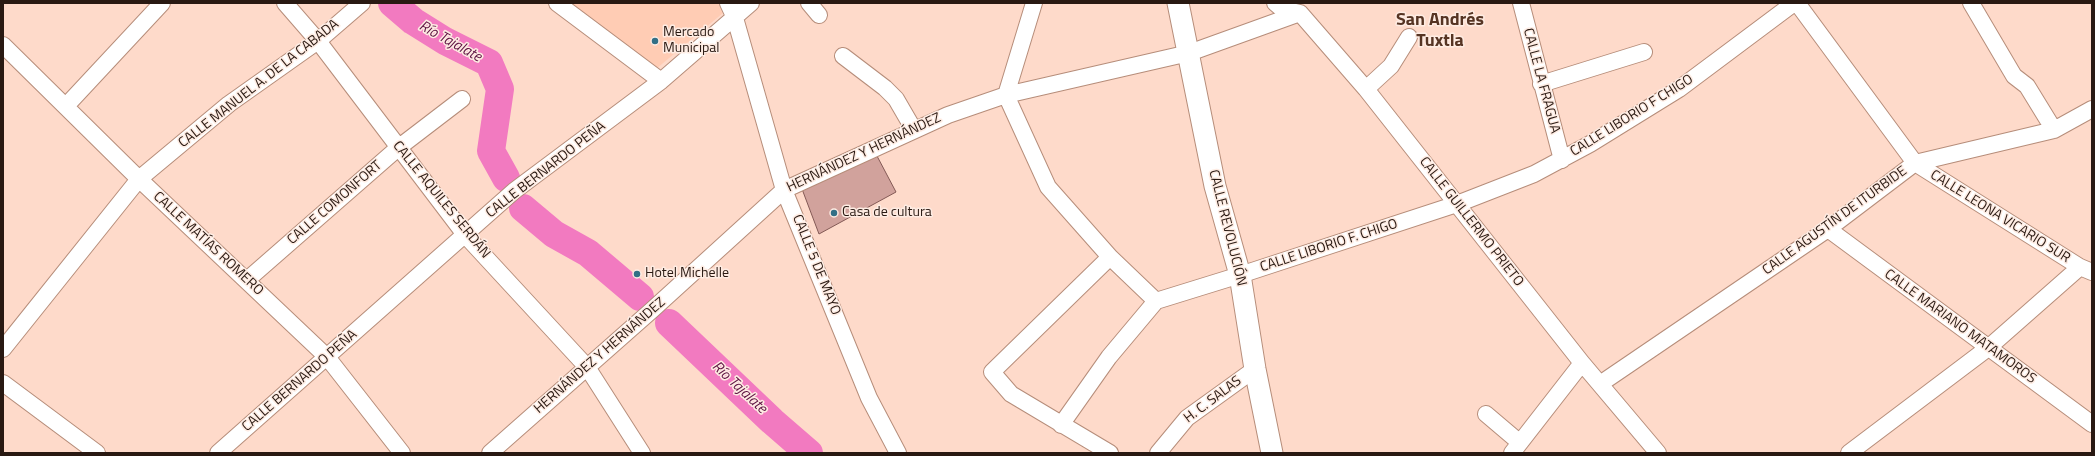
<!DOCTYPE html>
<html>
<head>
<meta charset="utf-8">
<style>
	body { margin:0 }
	#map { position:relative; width:2095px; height:456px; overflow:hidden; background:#fedaca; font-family:"Titillium Web",sans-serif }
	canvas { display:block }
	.frame { position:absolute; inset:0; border:4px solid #291912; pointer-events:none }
</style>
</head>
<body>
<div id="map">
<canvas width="2095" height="456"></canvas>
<div class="frame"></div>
</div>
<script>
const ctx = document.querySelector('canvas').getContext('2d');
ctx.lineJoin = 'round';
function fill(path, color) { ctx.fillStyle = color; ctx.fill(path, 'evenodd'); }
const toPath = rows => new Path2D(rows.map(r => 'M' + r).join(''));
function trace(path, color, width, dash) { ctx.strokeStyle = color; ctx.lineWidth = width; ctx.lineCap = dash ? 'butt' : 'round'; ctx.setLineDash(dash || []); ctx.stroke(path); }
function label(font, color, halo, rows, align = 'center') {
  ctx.font = font + ' "Titillium Web",sans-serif'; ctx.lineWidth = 3; ctx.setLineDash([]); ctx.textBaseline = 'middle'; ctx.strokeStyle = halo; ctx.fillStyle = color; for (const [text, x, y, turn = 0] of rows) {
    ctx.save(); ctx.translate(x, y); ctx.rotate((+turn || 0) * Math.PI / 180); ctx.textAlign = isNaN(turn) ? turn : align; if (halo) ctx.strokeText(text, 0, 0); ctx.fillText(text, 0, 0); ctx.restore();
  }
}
const built = toPath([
	[571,3,718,3,723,13,656,69]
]);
const river = toPath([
	[392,3,413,21,445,41,489,63,500,89,491,151,506,178],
	[523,208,554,234,588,253,640,297],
	[669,323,772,421,809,453]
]);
const building = toPath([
	[877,156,896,192,819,234,802,189,877,156]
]);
const minor = toPath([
	[285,3,318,41,466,236,587,367,642,453],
	[557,3,661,81],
	[728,3,735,18,784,190,869,398,898,453],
	[809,3,819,15],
	[1034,3,1006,95,1048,187,1110,257,1156,301],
	[1275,3,1282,9,1300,13,1366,89,1582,363,1658,453],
	[1521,3,1562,160],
	[1797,3,1915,163,2080,267,2092,272],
	[1971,3,2014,76,2027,86,2054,130],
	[3,45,139,179,327,357,402,453],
	[843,56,885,88,896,99,914,130],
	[1541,84,1644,52],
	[1366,89,1391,66,1409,37],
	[66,106,162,3],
	[1828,229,2092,424],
	[1110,257,992,372,1011,394,1110,453],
	[247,280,398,148,462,99],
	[1156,301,1240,275,1457,204,1534,174,1590,144,1679,89,1794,3],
	[3,349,139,179,229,104,318,41,362,3],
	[3,383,97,453],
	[1600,384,1828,229,1915,163,2054,130,2092,109],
	[1486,414,1519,442],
	[1061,425,1109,357,1156,301],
	[218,453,514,191,661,81,751,3],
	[490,453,652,310,784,190,948,115,1006,95,1189,53,1300,13],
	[1158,453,1187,418,1255,369],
	[1512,453,1582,363],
	[1849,453,1988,348,2080,267]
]);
const major = toPath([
	[1178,3,1215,186,1240,275,1255,369,1272,453]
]);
const markers = [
	[655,41,4,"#326f86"],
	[834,213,4,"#326f86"],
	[637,274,4,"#326f86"]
];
const poiNames = [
	["Mercado",663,33],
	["Municipal",663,49],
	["Casa de cultura",842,213],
	["Hotel Michelle",645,274]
];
const streetNames = [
	["CALLE LA FRAGUA",1541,81,75],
	["CALLE MANUEL A. DE LA CABADA",259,84,-38],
	["CALLE LIBORIO F CHIGO",1632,116,-32],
	["HERNÁNDEZ Y HERNÁNDEZ",864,153,-25],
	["CALLE BERNARDO PEÑA",546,170,-38],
	["CALLE AQUILES SERDÁN",441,200,51],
	["CALLE COMONFORT",335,203,-41],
	["CALLE LEONA VICARIO SUR",2000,217,32],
	["CALLE AGUSTÍN DE ITURBIDE",1835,221,-36],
	["CALLE GUILLERMO PRIETO",1471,222,52],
	["CALLE REVOLUCIÓN",1227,228,76],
	["CALLE MATÍAS ROMERO",208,244,43],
	["CALLE LIBORIO F. CHIGO",1329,246,-18],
	["CALLE 5 DE MAYO",816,265,68],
	["CALLE MARIANO MATAMOROS",1960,327,36],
	["HERNÁNDEZ Y HERNÁNDEZ",600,356,-41],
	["CALLE BERNARDO PEÑA",300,381,-41],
	["H. C. SALAS",1213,400,-37]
];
const waterNames = [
	["Río Tajalate",450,42,29],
	["Río Tajalate",739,388,43]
];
const districtNames = [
	["San Andrés",1440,21],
	["Tuxtla",1440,42]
];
fill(built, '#ffccb4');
trace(river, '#f27ac0', 28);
fill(building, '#d1a29c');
trace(building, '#835955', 1);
trace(minor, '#b68d7a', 18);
trace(major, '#b68d7a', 23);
trace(minor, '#fff', 16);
trace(major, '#fff', 21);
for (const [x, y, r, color] of markers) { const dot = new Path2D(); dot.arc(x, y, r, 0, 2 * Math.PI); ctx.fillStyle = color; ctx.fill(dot); trace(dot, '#feece3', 1.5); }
label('14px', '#291912', '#feece3', poiNames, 'left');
label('14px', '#291912', '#feece3', streetNames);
label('italic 15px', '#5d1242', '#feece3', waterNames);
label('bold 18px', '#563423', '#feece3', districtNames);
</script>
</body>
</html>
